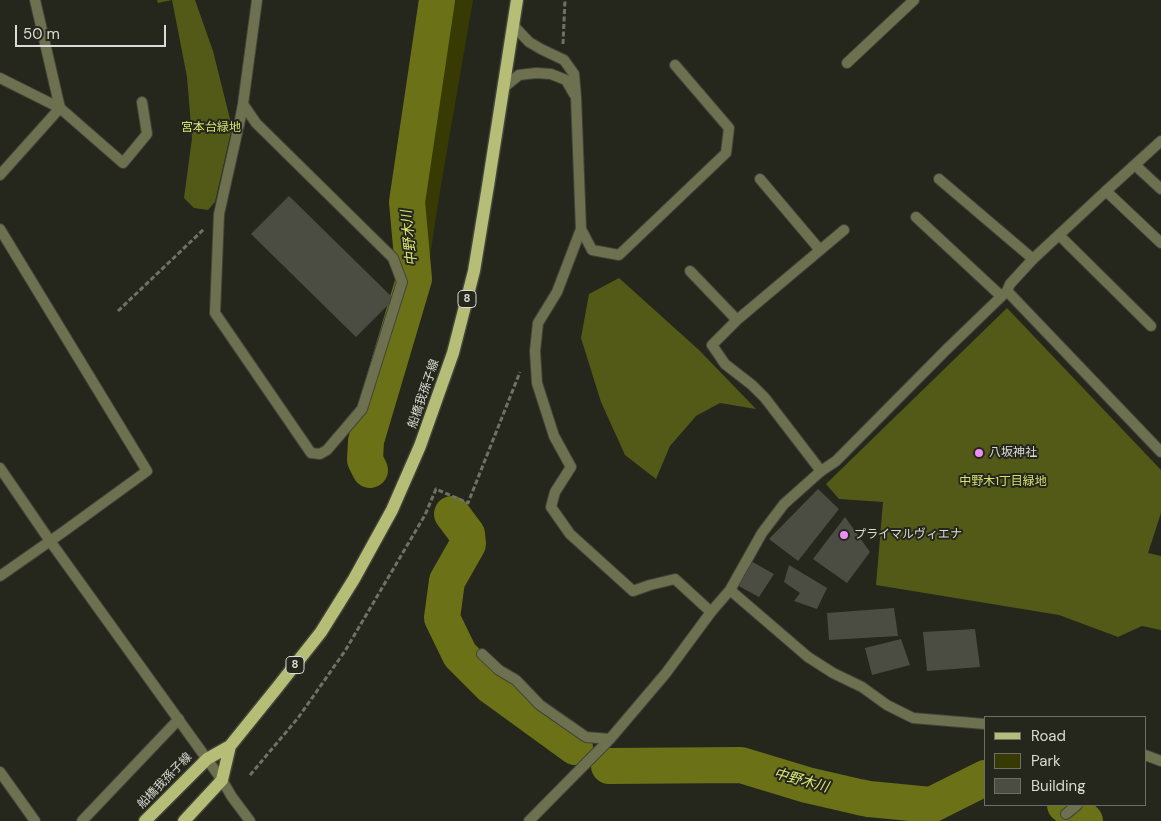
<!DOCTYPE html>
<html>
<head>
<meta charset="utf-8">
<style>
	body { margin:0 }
	#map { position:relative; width:1161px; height:821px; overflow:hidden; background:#25271c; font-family:"DM Sans",sans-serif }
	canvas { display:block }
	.legend { position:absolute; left:984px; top:716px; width:162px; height:90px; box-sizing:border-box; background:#25271c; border:1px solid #6d6f66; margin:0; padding:6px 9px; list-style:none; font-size:15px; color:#dadbd4 }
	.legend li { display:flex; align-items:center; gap:10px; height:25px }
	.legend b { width:25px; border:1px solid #6d6f66 }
	.scale { position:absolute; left:15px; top:25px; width:151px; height:22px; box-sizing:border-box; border:2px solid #dadbd4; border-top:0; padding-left:6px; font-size:15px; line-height:18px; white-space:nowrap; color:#dadbd4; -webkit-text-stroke:4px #25271c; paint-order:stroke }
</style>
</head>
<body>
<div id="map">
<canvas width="1161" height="821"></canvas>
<ul class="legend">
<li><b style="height:6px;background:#b5bd76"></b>Road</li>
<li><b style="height:14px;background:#373a02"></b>Park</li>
<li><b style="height:14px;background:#4c4d42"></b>Building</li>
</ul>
<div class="scale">50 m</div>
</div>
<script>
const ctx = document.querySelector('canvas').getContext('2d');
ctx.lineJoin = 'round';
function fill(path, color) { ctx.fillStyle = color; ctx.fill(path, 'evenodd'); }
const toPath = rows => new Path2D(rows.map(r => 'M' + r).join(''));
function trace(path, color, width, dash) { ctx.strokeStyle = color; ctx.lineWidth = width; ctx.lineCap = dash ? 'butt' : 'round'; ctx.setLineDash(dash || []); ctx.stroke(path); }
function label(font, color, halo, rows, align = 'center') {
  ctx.font = font + ' "DM Sans","Noto Sans JP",sans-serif'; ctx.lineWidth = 4; ctx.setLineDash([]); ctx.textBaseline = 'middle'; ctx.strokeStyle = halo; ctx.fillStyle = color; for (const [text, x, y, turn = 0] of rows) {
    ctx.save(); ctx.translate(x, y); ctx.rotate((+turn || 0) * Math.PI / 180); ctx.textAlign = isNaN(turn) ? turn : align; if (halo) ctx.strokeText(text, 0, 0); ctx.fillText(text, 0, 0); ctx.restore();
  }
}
const green = toPath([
	[453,0,473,0,439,197,428,270,419,221]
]);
const forest = toPath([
	[157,0,195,0,213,51,232,127,215,202,208,210,194,208,184,198,192,138,187,77,172,0,158,3],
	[619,278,699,350,756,409,720,403,696,416,670,446,656,479,625,455,601,402,581,338,589,294],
	[1007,308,1161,470,1161,513,1148,553,1161,556,1161,630,1142,626,1118,637,1059,615,876,585,883,502,839,499,826,484]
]);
const river = toPath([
	[370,470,365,460,366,441,414,279,407,202,437,0],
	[452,514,467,534,468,544,447,581,442,618,460,655,491,686,575,747],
	[609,766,741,765,807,785,859,797,869,799,931,805,985,778],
	[1065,805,1071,808,1085,821]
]);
const building = toPath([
	[289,196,394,299,356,337,251,234],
	[818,489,839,509,798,561,769,539],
	[845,517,870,552,847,583,813,559],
	[749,560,774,574,759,597,735,584],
	[789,565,827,588,817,609,794,601,800,593,784,582],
	[894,608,898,636,829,640,827,613],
	[975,629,980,667,927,671,923,632],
	[901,639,910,665,872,675,865,648]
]);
const path = toPath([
	[563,44,565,0],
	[118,311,204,229],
	[250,775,298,718,345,651,425,515,436,489,468,503,520,372]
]);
const service = toPath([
	[243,104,256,123,393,258,402,282,362,409,327,450,320,454,311,453,215,313,219,214,240,120,243,104,257,0],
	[60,108,123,163,147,134,142,102],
	[1135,165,1161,189],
	[760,179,820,250],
	[939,179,1033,259],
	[1106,191,1161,243],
	[916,217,1001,296],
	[581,229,557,292,538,323,535,351,537,383,554,436,571,467,555,492,551,507,570,534,633,591,650,585,675,579,711,612],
	[1059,235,1151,326],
	[690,271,737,320],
	[821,471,765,398,752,385,725,364,712,345,737,320,844,230],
	[1066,814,1077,805]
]);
const minor = toPath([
	[513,25,529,42,541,49,564,60,574,74,576,97,581,229,592,250,619,255,726,153,729,128,675,65],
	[847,63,914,0],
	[0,78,60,108],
	[503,88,519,75,536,73,551,74,566,80,574,94],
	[0,175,60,108,35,0],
	[0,229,147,471,63,532,0,576],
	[1007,291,1161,452],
	[730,590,808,657,833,673,862,687,887,705,913,718,985,724],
	[482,654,499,670,516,680,540,705,586,737,610,739],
	[1145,755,1161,761],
	[0,772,35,821],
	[222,780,232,797,250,821],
	[82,821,179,719],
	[529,821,610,739,666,673,711,612,730,590,762,533,784,504,821,471,836,461,947,349,1007,291,1010,284,1033,259,1106,191,1161,141]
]);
const tertiary = toPath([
	[0,468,50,541,222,780]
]);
const primary = toPath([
	[145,821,207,759,230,746,276,689,321,632,354,579,392,510,420,446,453,353,474,271,488,186,517,0],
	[184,821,222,780,230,746]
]);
const markers = [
	[979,453,5,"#ee8cf8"],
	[844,535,5,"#ee8cf8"]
];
const shields = [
	[467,299,18],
	[295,665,18]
];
const shieldNames = [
	["8",467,299],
	["8",295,665]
];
const parkNames = [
	["宮本台緑地",211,128],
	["中野木1丁目緑地",1003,482]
];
const streetNames = [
	["船橋我孫子線",424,394,-71],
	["船橋我孫子線",165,781,-46]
];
const poiNames = [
	["八坂神社",989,453],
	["プライマルヴィエナ",854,535]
];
const waterNames = [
	["中野木川",410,238,-96],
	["中野木川",801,781,15]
];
fill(green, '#373a02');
fill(forest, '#535916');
trace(river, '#6b7116', 36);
fill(building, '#4c4d42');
trace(service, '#424439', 12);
trace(minor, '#424439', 12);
trace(tertiary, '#424439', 12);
trace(primary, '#424439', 15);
trace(path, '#6f7067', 3, [5, 2.5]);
trace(service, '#6d7150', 10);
trace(minor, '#6d7150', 10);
trace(tertiary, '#6d7150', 10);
trace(primary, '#b5bd76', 12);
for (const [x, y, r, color] of markers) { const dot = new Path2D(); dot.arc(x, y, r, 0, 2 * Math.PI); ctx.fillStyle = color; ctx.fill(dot); trace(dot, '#25271c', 2); }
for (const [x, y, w] of shields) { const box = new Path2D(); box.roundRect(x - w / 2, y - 8.5, w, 17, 4); ctx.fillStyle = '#25271c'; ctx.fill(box); trace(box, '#dadbd4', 1); }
label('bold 11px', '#dadbd4', null, shieldNames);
label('12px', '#d6e16e', '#25271c', parkNames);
label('12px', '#dadbd4', '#25271c', streetNames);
label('12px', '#dadbd4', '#25271c', poiNames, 'left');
label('italic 14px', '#dde875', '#25271c', waterNames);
</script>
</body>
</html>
